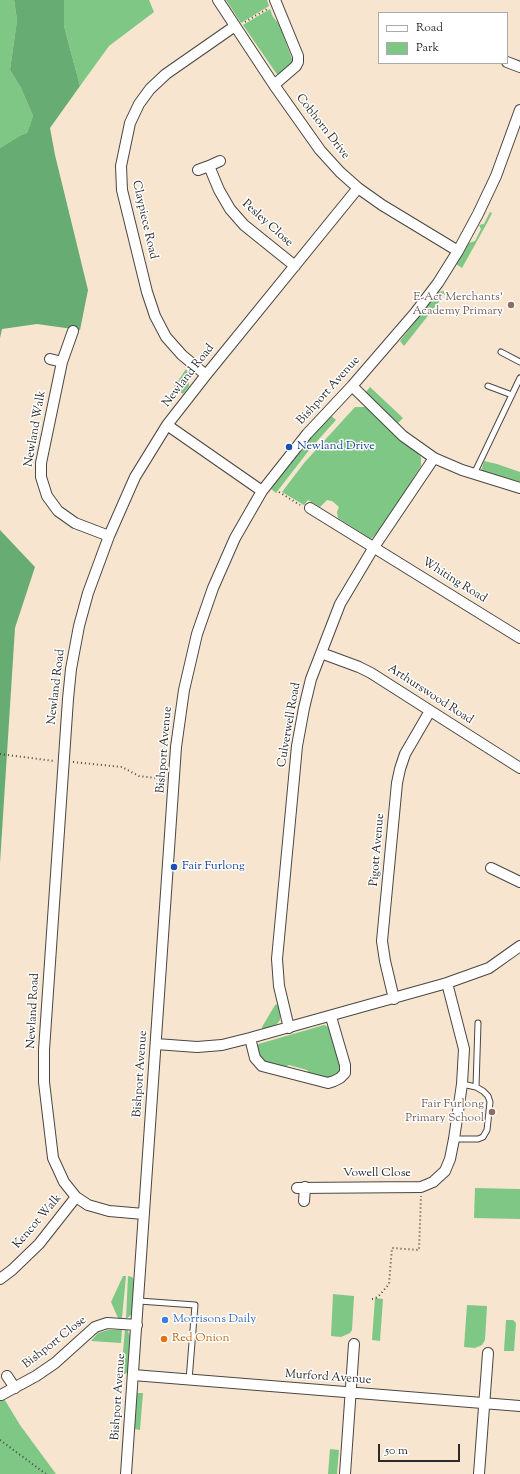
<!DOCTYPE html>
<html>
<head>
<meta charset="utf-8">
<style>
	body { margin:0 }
	#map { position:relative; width:520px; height:1474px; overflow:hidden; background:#f7e5cf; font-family:"Sorts Mill Goudy",serif }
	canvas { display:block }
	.legend { position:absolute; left:378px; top:12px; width:130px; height:52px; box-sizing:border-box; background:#fff; border:1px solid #aaa; margin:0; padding:5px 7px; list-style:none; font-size:12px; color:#2b2b2b }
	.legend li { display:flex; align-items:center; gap:8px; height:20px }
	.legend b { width:20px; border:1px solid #aaa }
	.scale { position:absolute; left:378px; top:1444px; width:82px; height:18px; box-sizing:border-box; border:2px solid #2b2b2b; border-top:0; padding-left:5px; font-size:12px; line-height:14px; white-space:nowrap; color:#2b2b2b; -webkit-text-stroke:3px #fff; paint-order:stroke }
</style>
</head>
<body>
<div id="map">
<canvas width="520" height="1474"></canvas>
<ul class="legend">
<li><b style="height:5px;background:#fff"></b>Road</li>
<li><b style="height:11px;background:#7fc784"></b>Park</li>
</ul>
<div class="scale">50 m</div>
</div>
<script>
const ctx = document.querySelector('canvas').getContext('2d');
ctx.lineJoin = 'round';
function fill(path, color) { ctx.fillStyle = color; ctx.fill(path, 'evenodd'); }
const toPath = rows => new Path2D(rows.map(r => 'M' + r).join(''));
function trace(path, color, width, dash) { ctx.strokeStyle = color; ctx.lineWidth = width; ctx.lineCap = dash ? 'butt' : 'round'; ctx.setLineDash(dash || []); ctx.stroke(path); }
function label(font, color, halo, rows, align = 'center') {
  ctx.font = font + ' "Sorts Mill Goudy",serif'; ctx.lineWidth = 3; ctx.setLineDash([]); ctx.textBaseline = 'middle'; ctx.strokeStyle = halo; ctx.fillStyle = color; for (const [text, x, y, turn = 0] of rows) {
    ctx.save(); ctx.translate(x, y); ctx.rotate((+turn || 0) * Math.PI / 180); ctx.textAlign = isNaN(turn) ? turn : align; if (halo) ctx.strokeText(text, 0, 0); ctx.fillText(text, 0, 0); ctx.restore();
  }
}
const green = toPath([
	[0,0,14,0,17,20,10,70,21,88,33,116,27,133,21,135,0,148],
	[64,0,149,0,154,12,109,46,80,86,64,26],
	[226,0,267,0,269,6,241,23],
	[270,9,273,17,279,24,292,59,292,63,279,76,276,73,243,25],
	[490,212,492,213,487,223,462,268,456,264,469,243,475,241,481,229,479,225,484,224],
	[443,291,446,293,404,346,400,341,438,292],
	[186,369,189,373,189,386,183,394,174,387],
	[370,387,403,418,397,424,364,394],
	[355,407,366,407,414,449,421,457,421,466,382,528,371,539,338,518,337,512,339,507,332,501,327,500,320,507,308,500,304,505,282,492,304,463],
	[328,413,336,420,310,449,276,493,271,489,277,479,296,454,326,421,325,417],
	[484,461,497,464,520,472,520,482,481,471],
	[278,1004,280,1015,280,1020,277,1024,271,1027,262,1029,262,1027,275,1005],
	[324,1025,329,1027,340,1063,339,1073,328,1079,311,1075,307,1070,289,1065,282,1068,264,1064,258,1057,255,1045],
	[475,1188,520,1189,520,1219,474,1218],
	[123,1276,126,1276,122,1318,118,1318,111,1302],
	[128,1276,132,1277,134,1280,132,1314,126,1319],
	[333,1294,354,1296,352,1330,350,1333,341,1337,331,1336],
	[375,1298,383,1299,380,1341,372,1340],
	[467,1305,487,1306,485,1340,482,1345,475,1348,464,1347],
	[506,1320,513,1320,516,1323,514,1351,504,1351],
	[125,1329,128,1331,130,1336,128,1372,125,1374,121,1374],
	[108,1330,122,1330,121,1343,91,1341,98,1333],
	[0,1392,20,1425,56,1474,0,1474],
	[133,1393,143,1393,140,1430,134,1429,135,1398],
	[330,1449,339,1450,337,1474,328,1474]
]);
const forest = toPath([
	[14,0,64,0,64,26,80,86,50,128,55,155,88,290,80,330,37,324,2,329,0,338,0,148,21,135,27,133,33,116,21,88,10,70,17,20],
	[0,530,35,567,15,628,0,863]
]);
const path = toPath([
	[245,22,267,9],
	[279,492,300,505],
	[0,754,54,761],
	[73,762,122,767,139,776,164,779],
	[372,1299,378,1297,389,1284,392,1248,419,1250,421,1196],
	[0,1440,46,1474]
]);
const lane = toPath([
	[501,352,520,362],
	[488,386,512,395],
	[474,474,520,378],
	[476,1087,478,1023],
	[454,1139,478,1139,483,1137,487,1130,490,1102,488,1096,483,1091,476,1087,462,1084],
	[139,1301,195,1305,189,1380]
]);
const street = toPath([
	[218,0,274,85,320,150,340,172,358,188,382,205,458,251],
	[507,62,520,67],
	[274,85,296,66,298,62,298,56,275,0],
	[220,161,209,166,219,190,230,209,244,225,295,266],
	[198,170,209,166],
	[73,331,62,362,41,463,41,477,47,496,58,511,75,523,109,536],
	[50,359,62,362],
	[206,375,182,355,166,337,155,316,147,292,122,190,121,166,130,123,139,104,150,89,166,74,235,26],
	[352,386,403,436,434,458,462,470,520,488],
	[167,425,262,491],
	[310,508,520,638],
	[321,653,359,667,371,673,520,768],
	[491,868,520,882],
	[394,999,385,961,382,941,397,783,400,769,405,754,430,711],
	[289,1028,279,986,277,959,297,746,304,708,311,679,340,604,374,547,434,458],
	[250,1038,255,1058,262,1066,328,1083,334,1081,340,1078,345,1073,345,1065,331,1017],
	[156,1044,197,1047,222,1045,250,1038,447,983,489,968,520,946],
	[297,1188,421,1187,433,1182,445,1171,450,1159,454,1139,462,1084,464,1049,447,983],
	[304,1201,305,1187],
	[144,1214,109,1211,88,1205,76,1197,64,1182,53,1158,44,1082,44,1050,68,699,71,669,79,626,88,593,109,536,135,477,167,425,206,375,358,188],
	[0,1279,12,1270,39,1244,76,1197],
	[133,1375,520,1406],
	[7,1376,15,1388],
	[1,1395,36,1376,55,1363,95,1327,107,1323,137,1325],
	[126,1474,176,747,184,690,197,634,213,588,235,538,262,491,307,434,352,386,415,313,438,283,458,251,478,214,496,176,520,110],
	[345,1474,354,1344],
	[479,1474,488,1353]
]);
const markers = [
	[511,305,4,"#8d6e63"],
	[289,447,4,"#1a4fb4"],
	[174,867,4,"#1a4fb4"],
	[492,1112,4,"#8d6e63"],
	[165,1320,4,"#3f7fe0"],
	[164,1339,4,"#e8710a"]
];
const streetNames = [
	["Cobhorn Drive",322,127,52],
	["Claypiece Road",144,220,77],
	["Pesley Close",267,224,42],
	["Newland Road",189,376,-52],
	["Bishport Avenue",329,391,-48],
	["Newland Walk",36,429,-80],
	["Whiting Road",454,581,32],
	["Newland Road",57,687,-83],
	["Arthurswood Road",430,695,33],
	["Culverwell Road",290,725,-80],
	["Bishport Avenue",165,750,-85],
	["Pigott Avenue",378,850,-85],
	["Newland Road",34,1011,-87],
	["Bishport Avenue",141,1074,-86],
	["Vowell Close",377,1174],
	["Kencot Walk",38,1222,-49],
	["Bishport Close",55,1343,-38],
	["Murford Avenue",328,1378,4],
	["Bishport Avenue",119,1397,-86]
];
const educationNames = [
	["E-Act Merchants'",503,298],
	["Academy Primary",503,312],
	["Fair Furlong",484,1105],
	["Primary School",484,1119]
];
const transitNames = [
	["Newland Drive",297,447],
	["Fair Furlong",182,867]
];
const shopNames = [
	["Morrisons Daily",173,1320]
];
const foodNames = [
	["Red Onion",172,1339]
];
fill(green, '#7fc784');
fill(forest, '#67ac72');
trace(lane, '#4a4744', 7);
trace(street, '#4a4744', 12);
trace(path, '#4a4744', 2, [1, 3]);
trace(lane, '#fff', 5);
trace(street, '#fff', 10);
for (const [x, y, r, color] of markers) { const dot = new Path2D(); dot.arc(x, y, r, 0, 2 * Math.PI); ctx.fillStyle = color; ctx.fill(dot); trace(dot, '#fff', 1.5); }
label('12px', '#2b2b2b', '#fff', streetNames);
label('12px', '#785e54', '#fff', educationNames, 'right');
label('12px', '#164399', '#fff', transitNames, 'left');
label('12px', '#366cbe', '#fff', shopNames, 'left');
label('12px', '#c56008', '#fff', foodNames, 'left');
</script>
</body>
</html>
